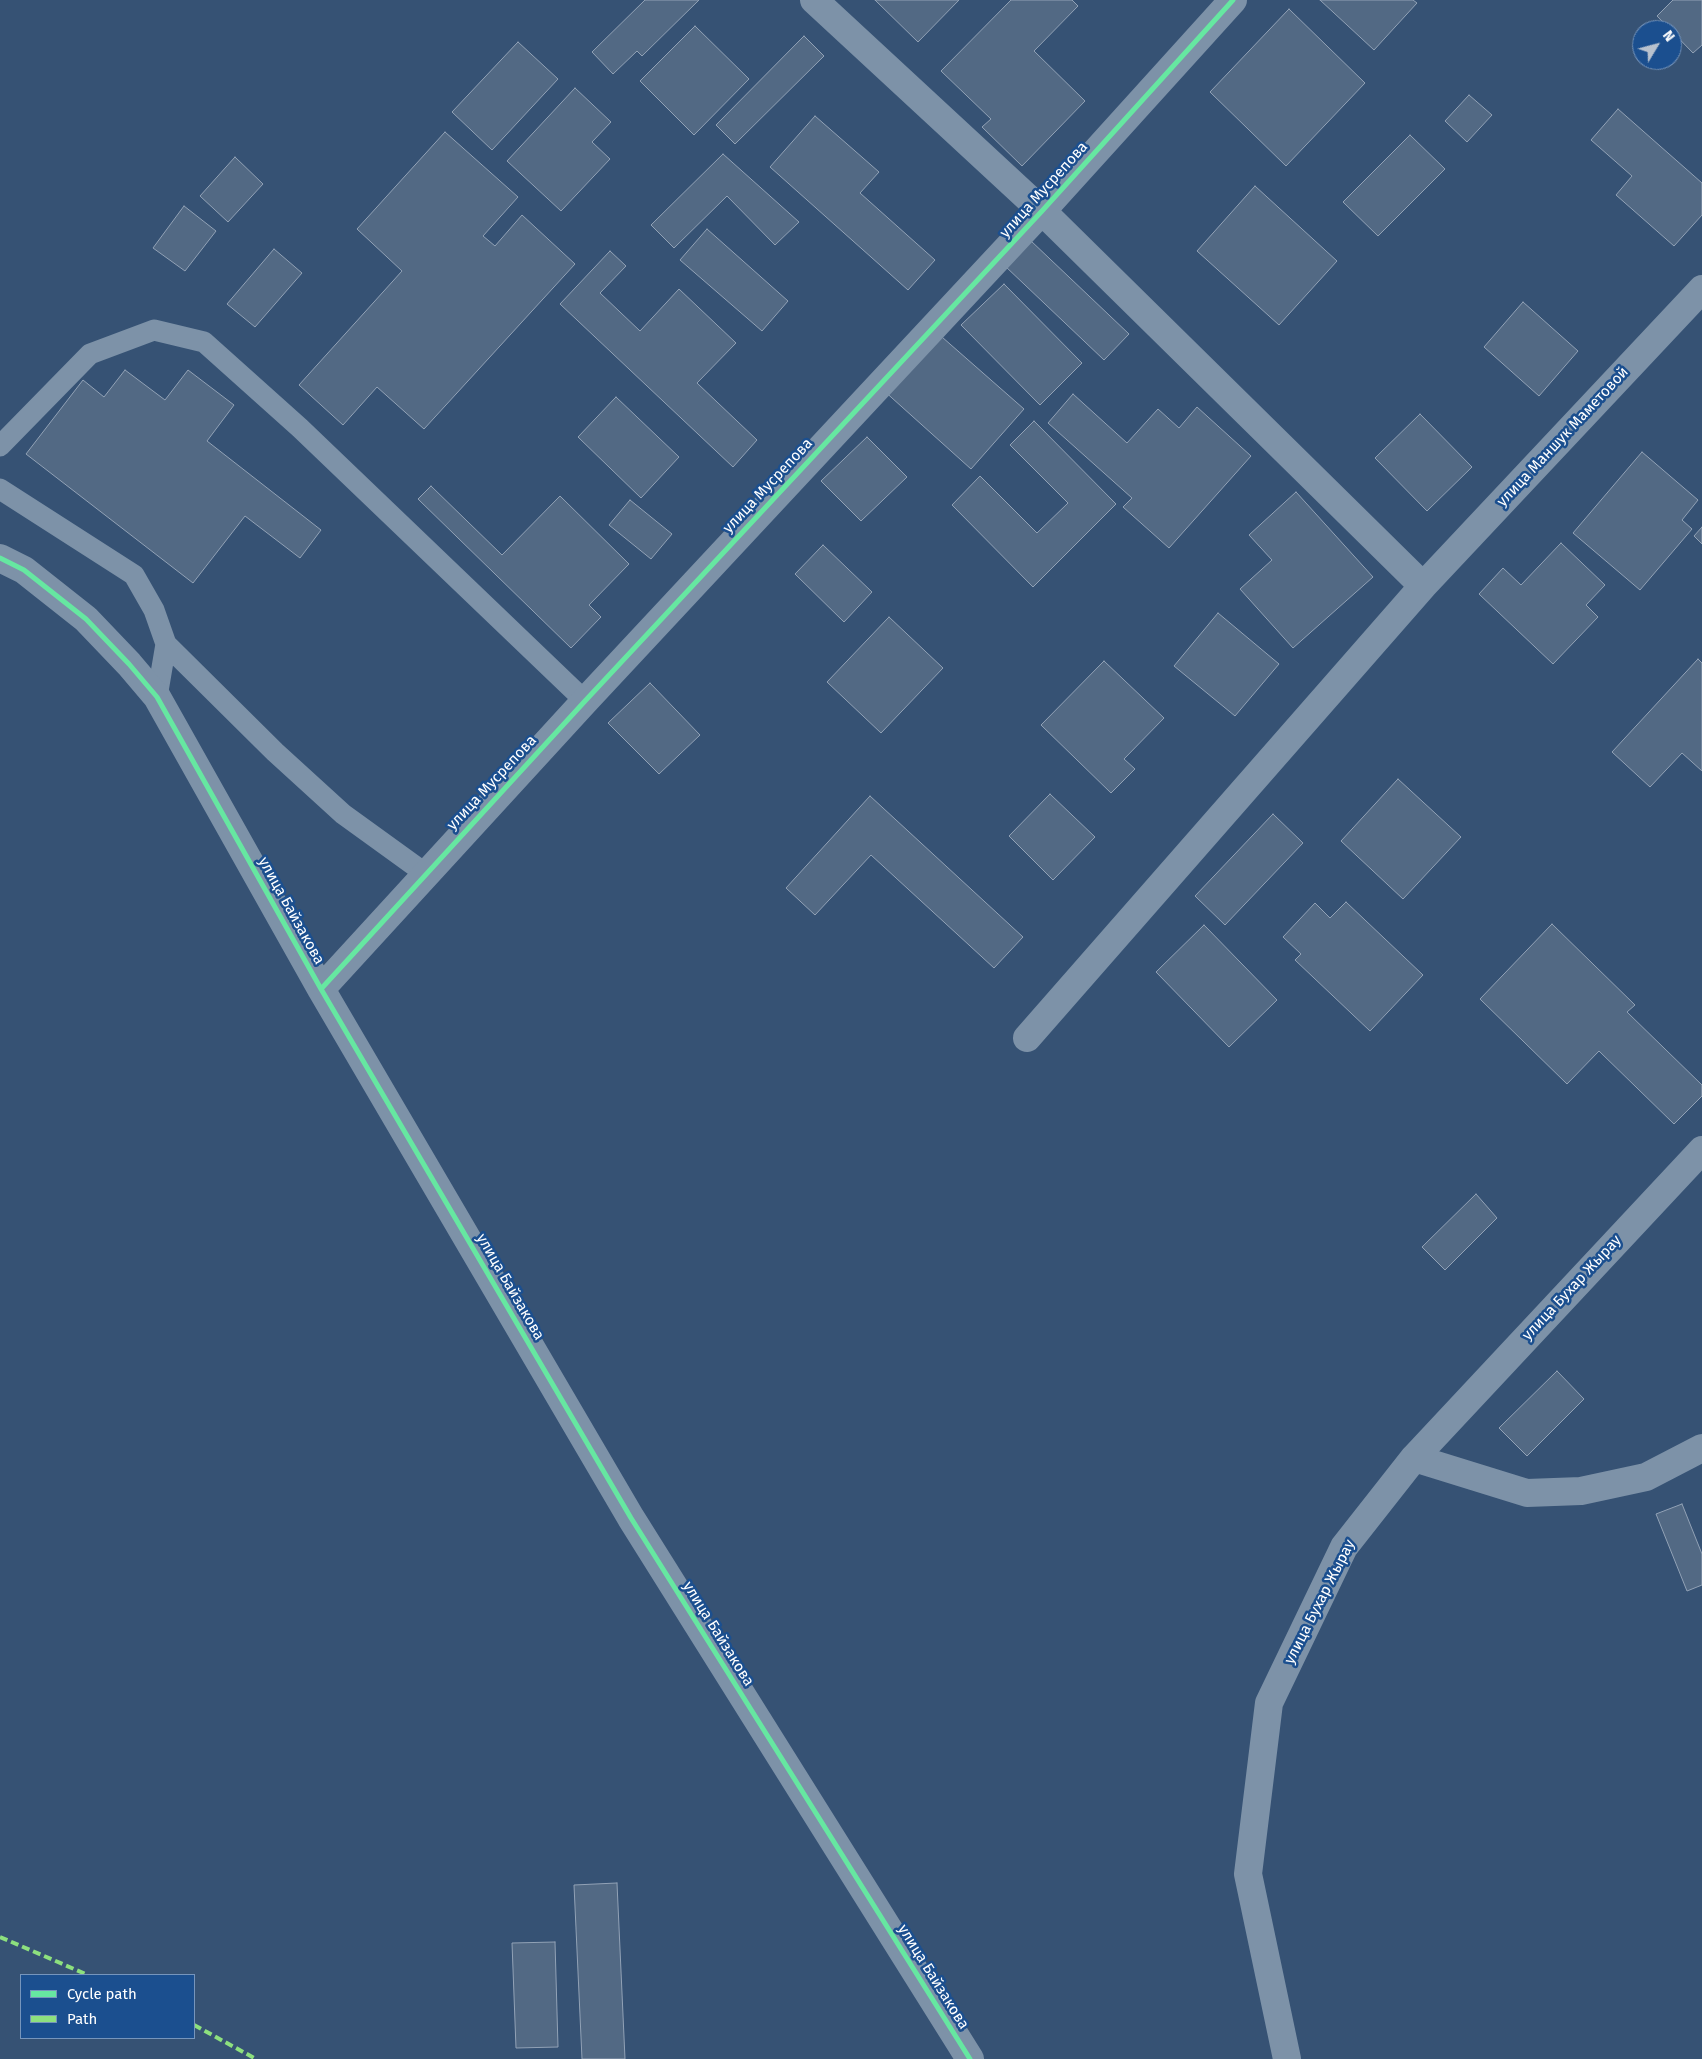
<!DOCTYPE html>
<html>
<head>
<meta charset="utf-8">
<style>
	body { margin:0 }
	#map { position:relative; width:1702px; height:2059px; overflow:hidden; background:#365274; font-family:"Fira Sans",sans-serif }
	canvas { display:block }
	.legend { position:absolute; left:20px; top:1974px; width:175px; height:65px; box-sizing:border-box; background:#1b4f8f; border:1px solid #7695bc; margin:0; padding:6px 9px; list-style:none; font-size:15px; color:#fff }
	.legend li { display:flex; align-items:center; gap:10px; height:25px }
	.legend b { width:25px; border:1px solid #7695bc }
	.north { position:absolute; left:1632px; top:20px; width:50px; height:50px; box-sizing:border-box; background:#1b4f8f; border:1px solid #7695bc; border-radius:50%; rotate:53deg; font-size:14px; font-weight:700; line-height:20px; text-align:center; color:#fff }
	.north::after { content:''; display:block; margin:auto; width:18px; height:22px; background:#b9c2ce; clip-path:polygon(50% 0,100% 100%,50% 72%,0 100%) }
</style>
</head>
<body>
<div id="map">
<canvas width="1702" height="2059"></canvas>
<ul class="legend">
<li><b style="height:6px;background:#66e7a1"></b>Cycle path</li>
<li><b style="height:6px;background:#8de07e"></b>Path</li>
</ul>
<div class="north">N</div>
</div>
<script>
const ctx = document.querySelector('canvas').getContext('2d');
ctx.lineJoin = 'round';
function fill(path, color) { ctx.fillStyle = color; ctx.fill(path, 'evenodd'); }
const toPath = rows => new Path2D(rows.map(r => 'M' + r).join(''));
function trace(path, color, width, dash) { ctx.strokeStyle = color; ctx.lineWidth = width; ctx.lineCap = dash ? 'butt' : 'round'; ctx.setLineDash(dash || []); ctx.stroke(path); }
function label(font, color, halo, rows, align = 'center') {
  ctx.font = font + ' "Fira Sans",sans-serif'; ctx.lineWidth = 5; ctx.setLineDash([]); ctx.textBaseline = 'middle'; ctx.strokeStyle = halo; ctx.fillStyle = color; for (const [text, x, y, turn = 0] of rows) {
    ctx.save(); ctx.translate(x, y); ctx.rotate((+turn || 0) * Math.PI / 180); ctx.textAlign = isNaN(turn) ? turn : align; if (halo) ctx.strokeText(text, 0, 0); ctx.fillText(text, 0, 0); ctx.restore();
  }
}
const building = toPath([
	[645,0,699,0,642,56,637,51,613,74,592,52,645,0],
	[875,0,959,0,918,42,875,0],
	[1011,0,1072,0,1078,6,1034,51,1085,101,1022,166,982,127,991,119,941,71,1011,0],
	[1320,0,1413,0,1417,3,1374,50,1320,0],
	[1673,0,1702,0,1702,45,1693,53,1657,16,1673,0],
	[1289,9,1365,83,1286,166,1210,92,1289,9],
	[695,26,749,79,694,135,640,81,695,26],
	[804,36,824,56,735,144,716,125,804,36],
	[518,42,558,79,492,150,452,112,518,42],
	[575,88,611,122,592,142,610,159,561,211,507,161,575,88],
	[1469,95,1492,115,1467,142,1445,121,1469,95],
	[1618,109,1702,183,1702,215,1674,246,1616,195,1632,176,1591,140,1618,109],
	[815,116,879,172,860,193,935,260,908,290,770,167,815,116],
	[445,132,518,197,483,236,495,246,522,215,575,264,424,429,377,387,343,425,299,385,402,271,357,229,445,132],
	[1410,135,1445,169,1378,236,1343,202,1410,135],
	[723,154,799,222,775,245,727,196,674,248,651,225,723,154],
	[235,157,263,184,228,222,200,196,235,157],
	[1255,186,1337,261,1279,325,1197,251,1255,186],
	[184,206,216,231,185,271,153,248,184,206],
	[707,229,788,301,762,331,680,260,707,229],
	[1030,240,1129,334,1104,360,1005,266,1030,240],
	[274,249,302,273,255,327,227,304,274,249],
	[610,251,626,266,600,293,640,331,679,289,736,343,697,383,757,440,733,467,560,304,610,251],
	[1004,284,1082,363,1040,405,961,325,1004,284],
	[1523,302,1578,351,1539,396,1484,347,1523,302],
	[934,330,1024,409,971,469,882,389,934,330],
	[125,370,165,400,188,370,234,405,207,441,321,530,300,558,245,516,193,583,26,454,83,380,104,397,125,370],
	[1073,394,1127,443,1158,409,1179,428,1197,407,1251,456,1169,548,1123,507,1132,498,1048,423,1073,394],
	[616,397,679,457,641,498,578,437,616,397],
	[1420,414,1472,467,1427,511,1375,458,1420,414],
	[1034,421,1116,504,1033,587,952,505,980,476,1037,533,1068,503,1010,445,1034,421],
	[867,437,907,477,861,521,821,481,867,437],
	[1642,452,1698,500,1682,520,1692,529,1640,590,1573,533,1642,452],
	[431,486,502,555,560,496,629,564,589,605,601,617,571,648,418,499,431,486],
	[1296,492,1373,577,1293,648,1240,589,1272,560,1249,535,1296,492],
	[630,500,672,534,651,559,609,525,630,500],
	[1702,527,1702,544,1694,536,1702,527],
	[1561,543,1605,585,1586,605,1598,617,1553,664,1479,594,1503,568,1521,585,1561,543],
	[823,545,872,592,844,622,795,574,823,545],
	[1218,613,1279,664,1235,716,1174,666,1218,613],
	[889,617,943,668,881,733,827,682,889,617],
	[1698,659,1702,663,1702,771,1682,753,1650,787,1612,752,1698,659],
	[1104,661,1164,718,1124,759,1135,769,1111,793,1041,725,1104,661],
	[650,683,700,735,659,774,608,723,650,683],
	[1398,779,1461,837,1403,899,1341,841,1398,779],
	[1050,794,1095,837,1053,880,1009,836,1050,794],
	[870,796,1023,937,994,968,871,855,815,915,786,888,870,796],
	[1273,814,1303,843,1225,925,1195,896,1273,814],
	[1346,902,1423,975,1370,1031,1295,960,1301,954,1283,937,1315,903,1330,918,1346,902],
	[1552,924,1635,1005,1627,1012,1702,1085,1702,1096,1674,1124,1599,1051,1567,1084,1480,999,1552,924],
	[1204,925,1277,1000,1229,1047,1156,972,1204,925],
	[1476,1194,1497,1218,1445,1270,1422,1247,1476,1194],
	[1557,1371,1584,1399,1527,1456,1499,1428,1557,1371],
	[1682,1504,1702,1554,1702,1585,1687,1591,1656,1514,1682,1504],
	[617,1883,625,2059,582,2059,574,1885,617,1883],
	[555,1942,558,2047,516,2048,512,1943,555,1942]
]);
const lane = toPath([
	[0,446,90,354,154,330,204,342,300,428,585,701],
	[0,489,134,575,154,610,166,644,157,697],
	[166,644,275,752,343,814,426,874]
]);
const street = toPath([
	[814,0,1042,211,1423,586],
	[0,558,24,570,86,619,129,664,157,697,321,989,631,1518,970,2059],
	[321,989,585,701,1042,211,1233,0],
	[1027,1038,1423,586,1702,289],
	[1414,1458,1527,1493,1581,1491,1646,1477,1702,1448],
	[1287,2059,1248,1874,1269,1703,1344,1547,1414,1458,1702,1150]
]);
const quiet = toPath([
	[0,1937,88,1975],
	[194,2025,256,2059]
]);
const cycleway = toPath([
	[0,558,24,570,86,619,129,664,157,697,321,989,631,1518,970,2059],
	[321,989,585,701,1042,211,1233,0]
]);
const streetNames = [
	["улица Мусрепова",1044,190,-48],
	["улица Маншук Маметовой",1563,437,-47],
	["улица Мусрепова",768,486,-47],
	["улица Мусрепова",492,783,-47],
	["улица Байзакова",291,911,61],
	["улица Байзакова",510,1287,60],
	["улица Бухар Жырау",1572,1288,-47],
	["улица Бухар Жырау",1320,1602,-63],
	["улица Байзакова",718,1634,58],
	["улица Байзакова",933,1977,58]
];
fill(building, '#526984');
trace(building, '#92a2b6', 1);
trace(lane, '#7d92a8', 21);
trace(street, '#7d92a8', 28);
trace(quiet, '#8de07e', 4, [8, 4]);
trace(cycleway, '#66e7a1', 5);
label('15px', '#fff', '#1b4f8f', streetNames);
</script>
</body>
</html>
